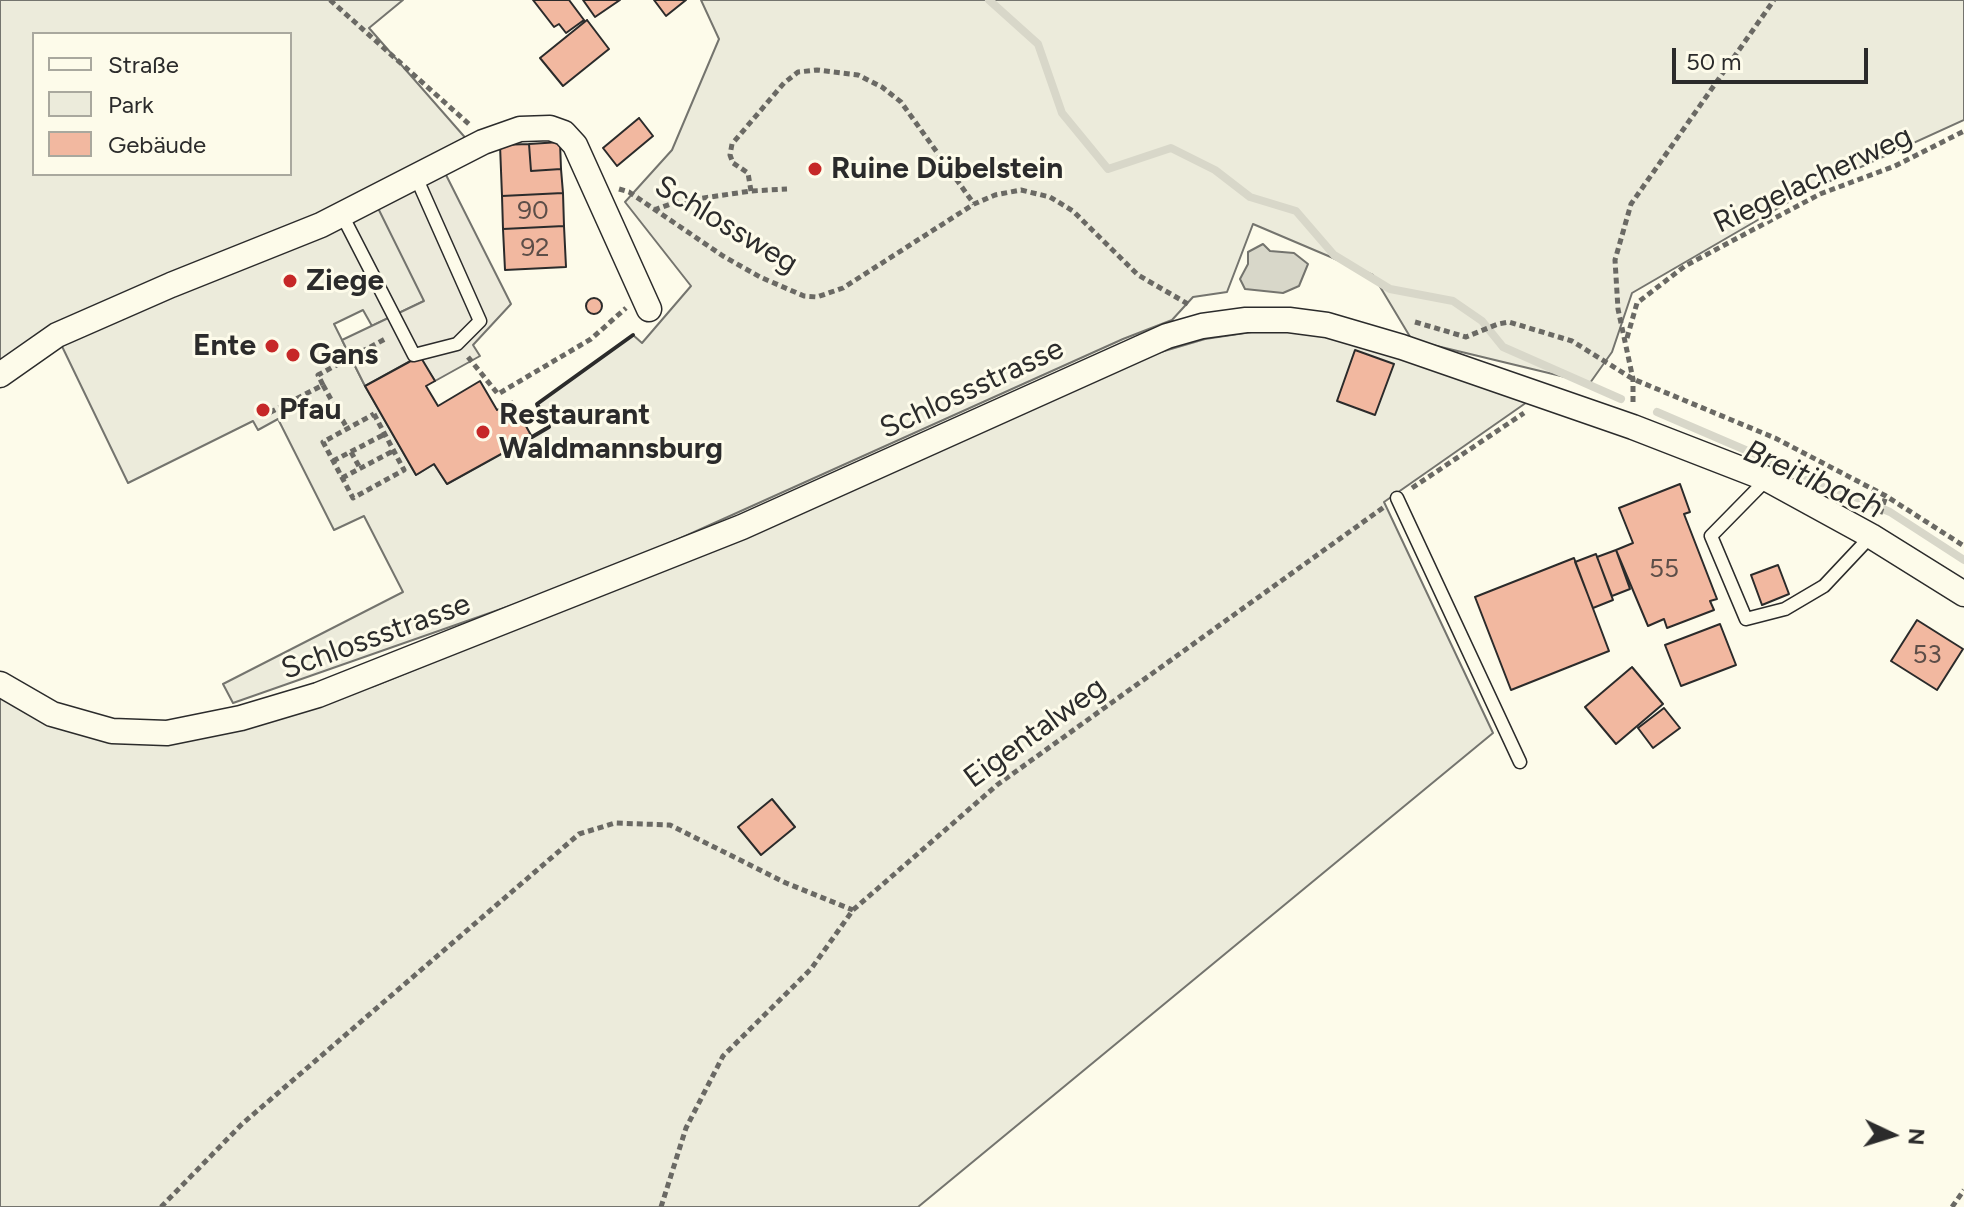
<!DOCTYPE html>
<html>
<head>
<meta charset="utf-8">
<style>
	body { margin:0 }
	#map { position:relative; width:1964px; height:1207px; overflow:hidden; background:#fdfbea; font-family:Figtree,sans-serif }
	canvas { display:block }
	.legend { position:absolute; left:32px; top:32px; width:260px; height:144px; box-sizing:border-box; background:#fdfbea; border:2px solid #a9a89e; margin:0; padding:10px 14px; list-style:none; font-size:24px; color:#2b2b2b }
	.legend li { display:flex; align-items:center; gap:16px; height:40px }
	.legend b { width:40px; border:2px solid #a9a89e }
	.north { position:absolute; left:1852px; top:1095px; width:80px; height:80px; -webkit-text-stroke:6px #fdfbea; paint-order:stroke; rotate:94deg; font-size:22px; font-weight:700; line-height:32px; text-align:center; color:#2b2b2b }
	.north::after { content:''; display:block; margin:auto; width:28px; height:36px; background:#2b2b2b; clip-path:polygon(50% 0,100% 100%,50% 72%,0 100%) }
	.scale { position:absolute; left:1672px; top:48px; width:196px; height:36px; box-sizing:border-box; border:4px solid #2b2b2b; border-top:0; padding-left:10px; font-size:24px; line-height:28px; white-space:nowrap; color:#2b2b2b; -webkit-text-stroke:6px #fdfbea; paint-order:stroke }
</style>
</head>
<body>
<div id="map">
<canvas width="1964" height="1207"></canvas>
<ul class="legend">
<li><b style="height:10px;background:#fdfbea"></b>Straße</li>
<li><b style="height:22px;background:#ecebdb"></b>Park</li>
<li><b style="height:22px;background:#f2b8a0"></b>Gebäude</li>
</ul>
<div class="north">N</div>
<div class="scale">50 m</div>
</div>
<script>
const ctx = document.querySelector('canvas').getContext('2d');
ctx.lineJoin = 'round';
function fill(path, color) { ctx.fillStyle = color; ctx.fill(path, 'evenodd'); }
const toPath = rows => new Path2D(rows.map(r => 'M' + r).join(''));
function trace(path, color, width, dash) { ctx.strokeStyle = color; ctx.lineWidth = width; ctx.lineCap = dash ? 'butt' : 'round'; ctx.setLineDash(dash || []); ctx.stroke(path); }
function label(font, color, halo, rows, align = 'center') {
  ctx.font = font + ' Figtree,sans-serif'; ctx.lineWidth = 6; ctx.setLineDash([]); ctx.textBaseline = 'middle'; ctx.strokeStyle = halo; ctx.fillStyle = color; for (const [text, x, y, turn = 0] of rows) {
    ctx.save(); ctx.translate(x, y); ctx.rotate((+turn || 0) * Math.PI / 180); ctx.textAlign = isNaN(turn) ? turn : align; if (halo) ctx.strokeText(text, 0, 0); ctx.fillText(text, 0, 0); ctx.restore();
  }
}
const green = toPath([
	[0,0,403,0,369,28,469,142,416,177,424,301,372,326,363,310,334,324,365,386,416,475,434,464,447,484,549,427,537,404,633,335,642,343,691,286,625,202,672,150,719,39,701,0,1964,0,1964,120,1806,192,1632,293,1612,352,1590,383,1412,340,1373,275,1253,224,1227,292,1193,297,1172,320,1123,339,601,574,233,703,223,684,403,592,364,516,334,530,278,419,258,430,253,421,128,483,57,336,0,375,0,0],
	[34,34,290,34,290,174,34,174,34,34],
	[1265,330,1335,335,1530,400,1384,502,1493,733,918,1207,0,1207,0,684,112,731,241,718,374,686,767,527,1154,354,1205,339,1265,330]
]);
const parking = toPath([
	[440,163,511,304,473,345,480,356,435,381,419,356,365,386,342,340,424,301,374,200,440,163]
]);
const water = toPath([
	[1263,244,1270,251,1294,253,1308,264,1299,286,1283,293,1245,289,1240,279,1248,264,1248,252,1263,244]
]);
const stream = toPath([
	[989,0,1038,44,1062,113,1108,169,1171,148,1215,170,1250,197,1296,211,1334,255,1390,289,1453,301,1482,321,1503,347,1621,399],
	[1657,412,1890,512,1964,560]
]);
const building = toPath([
	[533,0,569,0,584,20,566,33,559,24,554,27,533,0],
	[583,0,620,0,595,17,583,0],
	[654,0,686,0,666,16,654,0],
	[587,20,609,49,563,86,540,58,587,20],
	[639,118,653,136,617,166,603,148,639,118],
	[560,142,561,169,531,171,529,144,560,142],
	[529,144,531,171,561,169,563,193,502,196,500,145,529,144],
	[563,193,564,226,503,229,502,196,563,193],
	[564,226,566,267,505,270,503,229,564,226],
	'586 306a8 8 0 1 1 16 0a8 8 0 1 1-16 0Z',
	[1355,350,1394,364,1375,415,1337,401,1355,350],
	[420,356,435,381,426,386,438,406,480,381,497,410,512,401,532,437,447,484,434,464,416,475,365,386,420,356],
	[1680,484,1690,512,1684,514,1717,599,1710,601,1714,610,1667,628,1664,619,1648,626,1616,550,1633,543,1619,508,1680,484],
	[1616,550,1630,589,1612,596,1597,557,1616,550],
	[1596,554,1613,600,1593,608,1575,562,1596,554],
	[1574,558,1609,651,1511,690,1475,597,1574,558],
	[1778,565,1789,594,1762,605,1751,575,1778,565],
	[1917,620,1963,649,1937,690,1891,661,1917,620],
	[1720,624,1736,665,1681,686,1665,645,1720,624],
	[1632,667,1663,704,1616,744,1585,707,1632,667],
	[1664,708,1680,728,1653,748,1638,728,1664,708],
	[772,799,795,827,761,855,738,827,772,799]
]);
const path = toPath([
	[330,0,470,125],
	[619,189,629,192,723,256,760,277,804,296,817,297,843,288,974,204,995,195,1021,190,1050,197,1073,211,1138,275,1188,304],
	[751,191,748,173,733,163,730,155,732,144,784,83,798,72,817,70,858,75,882,87,901,102,974,204],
	[654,210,676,202,751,191,787,189],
	[1415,322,1466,337,1498,324,1509,322,1572,341,1633,379,1775,438,1886,496,1964,546],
	[1627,338,1637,303,1685,266,1820,194,1895,166,1964,131],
	[468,357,498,394,591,339,626,308],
	[323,385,347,428],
	[1633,402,1633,379,1618,309,1615,260,1631,204,1774,0],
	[374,414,404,470,353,498,323,442,374,414],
	[261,417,323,385,318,375,387,338],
	[351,452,360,468],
	[333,461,385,434],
	[342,478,393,451],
	[1412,488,1524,413],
	[1880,514,1886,496],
	[161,1207,242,1124,579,834,615,823,670,825,786,883,853,910],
	[661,1207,686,1128,723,1056,811,969,853,910,997,785,1384,507],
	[1952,1207,1964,1190]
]);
const lane = toPath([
	[342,215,414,355,457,344,480,321,416,177],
	[1767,479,1711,536,1746,619,1785,609,1824,586,1871,536],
	[1397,498,1520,762]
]);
const street = toPath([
	[0,375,57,335,171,285,321,225,483,142,520,129,550,128,564,133,575,145,649,309],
	[0,684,52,714,112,731,167,733,241,718,318,695,742,527,1167,336,1202,326,1246,320,1289,320,1327,325,1402,347,1633,427,1767,479,1871,536,1964,594]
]);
const wall = toPath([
	[532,437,549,427,537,404,633,335]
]);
const markers = [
	[815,169,8,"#c62828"],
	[290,281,8,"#c62828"],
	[272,346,8,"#c62828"],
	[293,355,8,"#c62828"],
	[263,410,8,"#c62828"],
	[483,432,8,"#c62828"]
];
const numberNames = [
	["90",533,211],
	["92",535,248],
	["55",1664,569],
	["53",1927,655]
];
const poiNames = [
	["Ruine Dübelstein",831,169],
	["Ziege",306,281],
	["Ente",256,346,"right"],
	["Gans",309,355],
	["Pfau",279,410],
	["Restaurant",499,415],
	["Waldmannsburg",499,449]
];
const streetNames = [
	["Riegelacherweg",1813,180,-25],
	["Schlossweg",726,225,31],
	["Schlossstrasse",972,389,-25],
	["Schlossstrasse",376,637,-20],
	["Eigentalweg",1035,733,-36]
];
const waterNames = [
	["Breitibach",1813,480,24]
];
fill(green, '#ecebdb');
trace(green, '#74746e', 2);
fill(parking, '#eceadb');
trace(parking, '#74746e', 2);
fill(water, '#d8d7c9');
trace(water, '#74746e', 2);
trace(stream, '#d8d7c9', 8);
fill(building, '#f2b8a0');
trace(building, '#2b2b2b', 2);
trace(lane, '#2b2b2b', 15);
trace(street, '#2b2b2b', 27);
trace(path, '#6a6964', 5, [6, 4]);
trace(lane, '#fdfbea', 12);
trace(street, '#fdfbea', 24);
trace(wall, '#2b2b2b', 4);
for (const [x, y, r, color] of markers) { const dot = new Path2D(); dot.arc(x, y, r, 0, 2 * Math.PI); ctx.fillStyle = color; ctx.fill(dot); trace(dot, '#fdfbea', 3); }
label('26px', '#5d4e48', null, numberNames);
label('bold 30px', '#2b2b2b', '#fdfbea', poiNames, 'left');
label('30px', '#2b2b2b', '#fdfbea', streetNames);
label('italic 32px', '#2b2b2b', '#fdfbea', waterNames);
</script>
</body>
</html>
